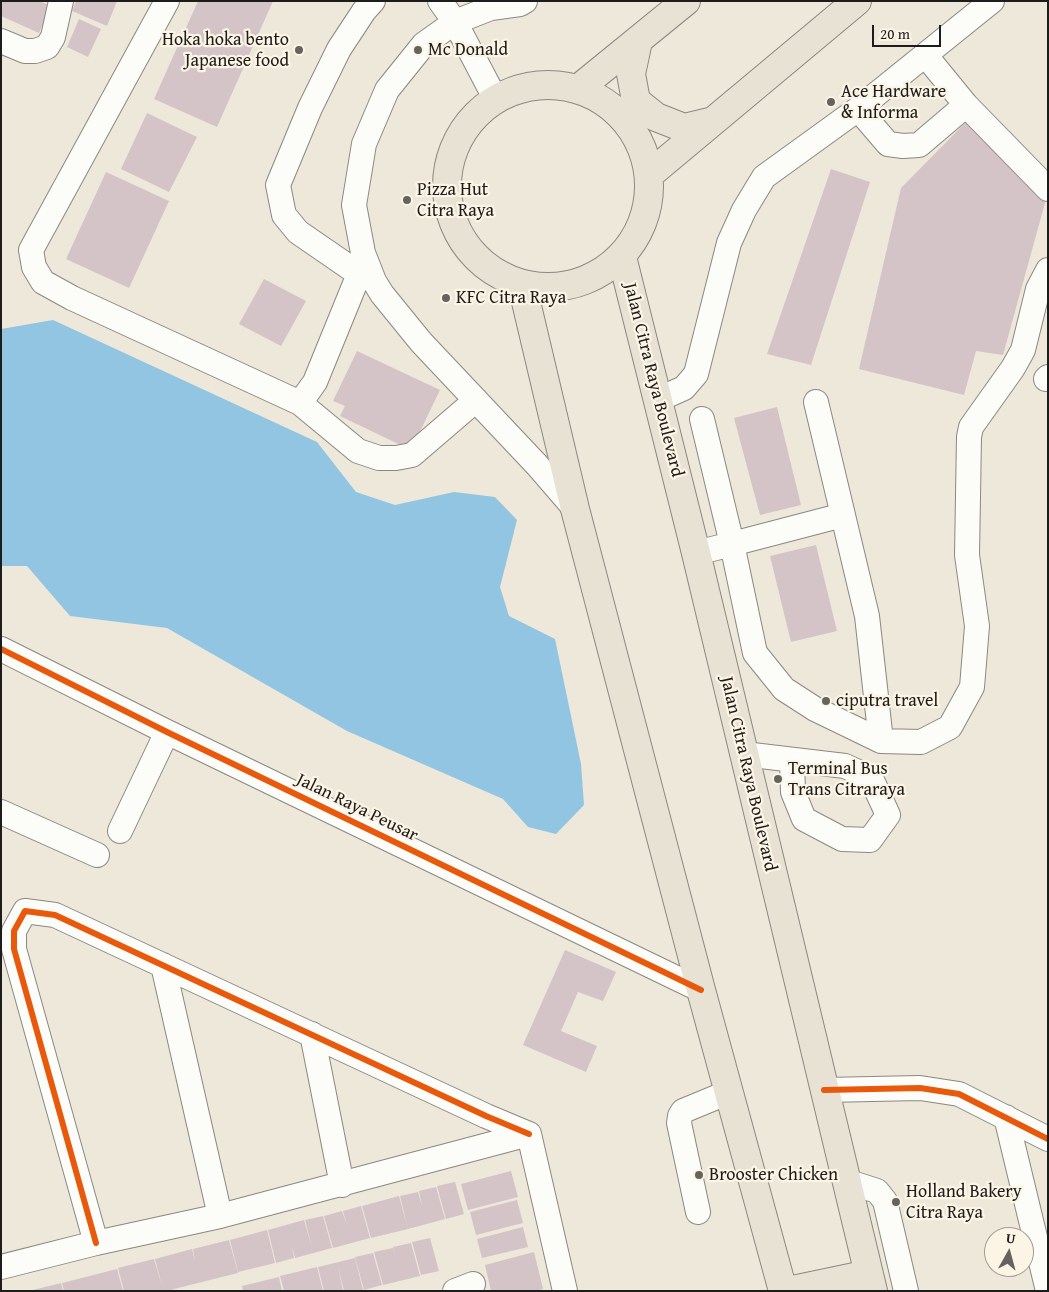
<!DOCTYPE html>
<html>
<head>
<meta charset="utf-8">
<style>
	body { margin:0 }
	#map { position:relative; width:1049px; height:1292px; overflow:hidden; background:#ede8da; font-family:"Gentium Book Plus",serif }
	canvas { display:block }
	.frame { position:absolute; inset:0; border:2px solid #1c1c1c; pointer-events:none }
	.north { position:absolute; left:984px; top:1227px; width:50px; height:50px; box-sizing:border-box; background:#fcf5e5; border:1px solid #a29e95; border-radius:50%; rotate:7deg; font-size:14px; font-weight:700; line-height:20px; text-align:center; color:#1c1c1c }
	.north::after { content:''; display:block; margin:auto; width:18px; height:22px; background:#65635e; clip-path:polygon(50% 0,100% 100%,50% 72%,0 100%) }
	.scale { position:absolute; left:872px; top:25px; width:69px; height:22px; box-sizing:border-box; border:2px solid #1c1c1c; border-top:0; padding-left:6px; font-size:15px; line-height:18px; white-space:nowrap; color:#1c1c1c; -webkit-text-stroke:4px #fcf5e5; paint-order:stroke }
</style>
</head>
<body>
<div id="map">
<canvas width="1049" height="1292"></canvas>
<div class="frame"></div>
<div class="north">U</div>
<div class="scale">20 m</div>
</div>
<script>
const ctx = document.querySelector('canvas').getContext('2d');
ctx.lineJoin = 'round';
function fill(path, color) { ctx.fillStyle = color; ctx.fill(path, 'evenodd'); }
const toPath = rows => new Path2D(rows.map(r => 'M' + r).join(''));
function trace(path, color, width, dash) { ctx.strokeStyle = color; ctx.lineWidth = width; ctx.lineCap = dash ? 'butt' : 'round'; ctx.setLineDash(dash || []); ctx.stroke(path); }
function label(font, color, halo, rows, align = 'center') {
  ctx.font = font + ' "Gentium Book Plus",serif'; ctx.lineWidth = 4.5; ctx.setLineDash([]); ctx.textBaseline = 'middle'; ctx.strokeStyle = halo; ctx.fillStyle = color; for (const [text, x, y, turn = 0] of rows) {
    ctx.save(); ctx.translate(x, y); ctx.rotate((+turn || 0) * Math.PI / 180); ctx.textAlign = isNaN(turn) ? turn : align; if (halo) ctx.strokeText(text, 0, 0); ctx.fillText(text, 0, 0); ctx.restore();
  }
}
const water = toPath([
	[53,320,317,442,356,492,395,505,454,492,495,497,517,520,500,587,509,616,555,639,581,764,584,805,556,834,528,827,503,799,347,731,167,628,70,616,27,566,1,566,1,329]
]);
const building = toPath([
	[1,1,39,1,51,6,39,33,1,16],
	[76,1,117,1,107,26,72,11],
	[198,1,273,1,217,127,154,99],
	[79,19,101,29,88,57,67,47],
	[147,113,197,137,169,192,121,169],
	[971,117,1048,192,1003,355,976,351,964,395,859,369,901,188],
	[831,169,870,182,811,365,767,354],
	[106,172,169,201,129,288,66,259],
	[264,279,306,301,281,346,239,324],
	[357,351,440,390,411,450,340,416,345,406,333,401],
	[777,407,801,505,760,515,734,418],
	[816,545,837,631,791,642,770,556],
	[565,950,616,972,603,1001,578,992,561,1031,597,1046,586,1072,523,1045],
	[511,1171,518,1197,468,1210,461,1184],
	[455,1182,464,1214,446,1219,437,1186],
	[436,1187,445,1219,408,1229,400,1196,418,1192,422,1206,419,1191],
	[399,1196,408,1229,371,1238,362,1206],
	[517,1200,523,1223,476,1235,470,1212],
	[361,1206,370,1238,333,1248,324,1216,342,1211,347,1225,343,1211],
	[323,1216,332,1248,295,1258,292,1246,294,1258,276,1263,268,1230,304,1220,312,1248,305,1220],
	[523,1227,528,1247,482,1258,477,1239],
	[267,1230,275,1263,238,1272,230,1240],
	[430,1238,439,1271,421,1275,412,1242],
	[229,1240,238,1273,182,1287,179,1275,182,1287,167,1291,124,1291,118,1268,154,1259,162,1286,155,1259,192,1249,195,1261,193,1249],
	[411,1243,420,1276,383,1285,374,1252,393,1248,396,1259,393,1247],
	[534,1252,543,1289,537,1291,491,1291,485,1265],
	[373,1253,382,1285,364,1290,355,1257],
	[355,1258,363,1290,344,1291,338,1267,343,1291,324,1291,318,1267],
	[317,1267,323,1291,284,1291,280,1276],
	[117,1269,123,1291,64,1291,62,1283],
	[279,1277,282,1291,243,1291,242,1286],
	[61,1283,63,1291,33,1291,33,1290]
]);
const minor = toPath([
	[167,1,31,250,34,267,43,282,72,298,300,403,315,382,359,274],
	[440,1,455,22,496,100],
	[525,1,520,4,491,8,455,22,424,44,387,90,364,144,354,205,363,253,374,281,382,294,421,342,537,465,575,509],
	[1,41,25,51,35,51,47,47,53,37,61,1],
	[926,56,966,105,1048,189],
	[858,109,888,144,903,146,919,145,966,105],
	[373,280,359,274,298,232,284,215,278,185,310,108,339,49,364,11,373,1],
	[1046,379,1048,377],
	[657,400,684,388,696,374,729,243,744,210,764,177,858,109,992,1],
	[816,402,867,616,881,741],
	[300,403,358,451,379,458,396,458,412,455,476,400],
	[702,419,732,544,843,515],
	[696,553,732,544,755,653,784,689,815,709,881,741,921,742,950,727,972,687,977,626,967,555,969,437,971,427,1013,368,1023,350,1038,289,1048,270],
	[1,649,167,732,701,990],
	[744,754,845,766,871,778,888,815,870,840,842,839,804,819,793,792,792,760],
	[1,812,97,855],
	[120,831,167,732],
	[163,965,220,1216],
	[312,1034,342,1185],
	[824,1090,920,1088,959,1094,1048,1139],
	[1006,1117,1048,1291],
	[529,1134,565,1291],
	[846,1181,877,1191,885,1201,906,1291],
	[698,1212,679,1123,680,1116,683,1111,729,1092],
	[96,1243,14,949,14,931,25,911,55,915,486,1116,529,1134],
	[1,1267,96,1243,220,1216,529,1134],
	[455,1291,473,1284]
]);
const major = toPath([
	[638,41,631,74,636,101,656,117,684,128,713,121],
	'447 186a101 101 0 1 1 202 0a101 101 0 1 1-202 0Z',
	[578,89,686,1],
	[650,174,857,1],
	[622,257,696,553,873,1291],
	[522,285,575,509,701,990,783,1291],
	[788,1291,869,1274]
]);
const cycleway = toPath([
	[1,649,167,732,701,990],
	[824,1090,920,1088,959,1094,1048,1139],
	[96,1243,14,949,14,931,25,911,55,915,486,1116,529,1134]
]);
const markers = [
	[299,50,5,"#65635e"],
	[418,50,5,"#65635e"],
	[831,102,5,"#65635e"],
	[407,200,5,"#65635e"],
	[446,298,5,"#65635e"],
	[826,701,5,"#65635e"],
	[778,779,5,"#65635e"],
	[699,1175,5,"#65635e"],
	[896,1202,5,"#65635e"]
];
const poiNames = [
	["Hoka hoka bento",289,40,"right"],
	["Japanese food",289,61,"right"],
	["Mc Donald",428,50],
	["Ace Hardware",841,92],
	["& Informa",841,113],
	["Pizza Hut",417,190],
	["Citra Raya",417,211],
	["KFC Citra Raya",456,298],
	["ciputra travel",836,701],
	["Terminal Bus",788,769],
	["Trans Citraraya",788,790],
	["Brooster Chicken",709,1175],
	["Holland Bakery",906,1192],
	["Citra Raya",906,1213]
];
const streetNames = [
	["Jalan Citra Raya Boulevard",653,380,76],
	["Jalan Citra Raya Boulevard",748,774,77],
	["Jalan Raya Peusar",357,808,26]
];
fill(water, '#92c5e1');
fill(building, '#d4c4c7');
trace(minor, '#8b8881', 26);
trace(major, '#8b8881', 30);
trace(minor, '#fcfcf9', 24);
trace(major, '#e8e2d5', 28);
trace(cycleway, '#e8590c', 6);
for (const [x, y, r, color] of markers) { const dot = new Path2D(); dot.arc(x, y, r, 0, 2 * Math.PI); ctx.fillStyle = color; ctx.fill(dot); trace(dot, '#fcf5e5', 2); }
label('18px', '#1c1c1c', '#fcf5e5', poiNames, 'left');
label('18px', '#1c1c1c', '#fcf5e5', streetNames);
</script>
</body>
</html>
